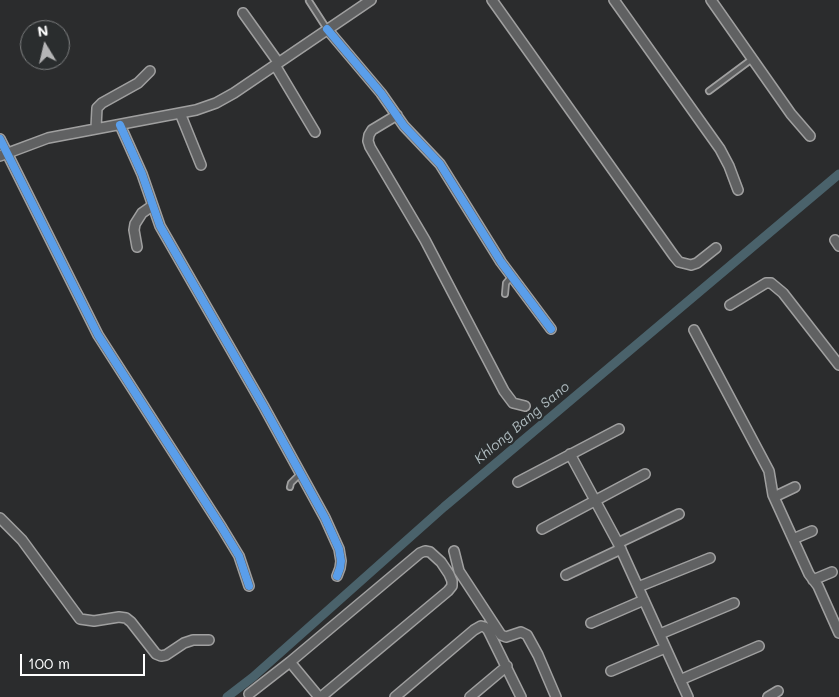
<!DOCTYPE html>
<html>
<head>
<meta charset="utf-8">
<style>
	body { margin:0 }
	#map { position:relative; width:839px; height:697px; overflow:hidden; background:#2b2c2d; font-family:Mali,sans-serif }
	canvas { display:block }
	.north { position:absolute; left:20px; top:20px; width:50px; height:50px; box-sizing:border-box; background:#2a2d2e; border:1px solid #7f8182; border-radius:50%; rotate:351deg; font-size:14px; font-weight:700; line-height:20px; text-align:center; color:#fff }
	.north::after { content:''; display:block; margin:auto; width:18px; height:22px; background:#b5b5b6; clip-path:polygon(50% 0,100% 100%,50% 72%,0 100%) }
	.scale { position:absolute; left:20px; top:654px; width:125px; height:22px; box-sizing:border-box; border:2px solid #fff; border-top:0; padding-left:6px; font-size:15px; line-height:18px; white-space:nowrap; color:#fff; -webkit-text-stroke:4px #2a2d2e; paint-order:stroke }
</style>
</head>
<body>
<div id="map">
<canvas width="839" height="697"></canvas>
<div class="north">N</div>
<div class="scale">100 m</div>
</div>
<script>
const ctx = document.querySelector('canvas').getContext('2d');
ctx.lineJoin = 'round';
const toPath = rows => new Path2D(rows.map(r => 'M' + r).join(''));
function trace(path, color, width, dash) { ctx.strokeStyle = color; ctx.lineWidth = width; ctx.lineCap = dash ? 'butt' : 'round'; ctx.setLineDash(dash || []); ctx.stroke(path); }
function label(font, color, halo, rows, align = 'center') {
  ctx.font = font + ' Mali,sans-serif'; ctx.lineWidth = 4.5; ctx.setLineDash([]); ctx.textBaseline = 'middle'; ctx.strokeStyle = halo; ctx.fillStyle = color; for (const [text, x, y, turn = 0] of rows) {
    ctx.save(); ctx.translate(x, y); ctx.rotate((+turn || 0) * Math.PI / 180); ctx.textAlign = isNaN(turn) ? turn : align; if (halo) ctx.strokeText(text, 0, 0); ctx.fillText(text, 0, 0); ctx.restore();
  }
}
const canal = toPath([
	[227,697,253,677,444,507,839,174]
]);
const service = toPath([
	[309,1,327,29],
	[709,91,752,59],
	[505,294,506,283,512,276],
	[290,487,291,483,300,474]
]);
const minor = toPath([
	[492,0,674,256,679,262,691,265,697,263,716,248],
	[614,0,720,149,729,166,738,190],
	[711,0,791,114,810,136],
	[243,13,278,62],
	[327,29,381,93,404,126,440,164,501,262,551,329],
	[275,65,315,132],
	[180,113,201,165],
	[397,115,372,130,369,135,368,141,370,147,425,240,504,391,513,403,525,406],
	[120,125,142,174,160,226,264,407,325,518,339,549,341,561,340,568,337,576],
	[96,128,97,108,102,103,138,83,150,71],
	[0,139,98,335,222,528,239,556,249,586],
	[0,156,48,138,196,110,216,103,234,93,371,0],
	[835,240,839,246],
	[137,247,134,230,135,224,142,213,152,206],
	[730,305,766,283,771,283,783,293,839,365],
	[694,330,769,471,773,495,809,574,818,586,839,633],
	[570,454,618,543,688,697],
	[518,482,619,429],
	[774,497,795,487],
	[0,518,22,540,80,619,94,621,119,617,126,618,131,622,156,654,161,656,166,655,184,643,193,640,209,640],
	[542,529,645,474],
	[793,539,812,531],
	[618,543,679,514],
	[454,551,459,571,501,635,506,637,521,632,527,635,538,655,556,697],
	[566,575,621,549],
	[813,580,832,572],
	[638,587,710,558],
	[591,623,644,600],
	[660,634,734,603],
	[290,662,319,697],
	[611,671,665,648],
	[680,680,759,646],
	[249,694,290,662,420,553,425,551,430,552,441,562,449,574,452,581,452,586,448,591,321,697],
	[395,697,474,630,481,626,485,627,488,630,521,697],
	[470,697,507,666],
	[768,697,778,691]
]);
const cycleway = toPath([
	[327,29,381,93,404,126,440,164,501,262,551,329],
	[120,125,142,174,160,226,264,407,325,518,339,549,341,561,340,568,337,576],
	[0,139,98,335,222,528,239,556,249,586]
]);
const waterNames = [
	["Khlong Bang Sano",522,423,-40]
];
trace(canal, '#4a626b', 9);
trace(service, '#a0a0a0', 8);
trace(minor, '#a0a0a0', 12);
trace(service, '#606162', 4.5);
trace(minor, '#606162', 9);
trace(cycleway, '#5a9eea', 8);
label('italic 14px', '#afbbbf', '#2a2d2e', waterNames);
</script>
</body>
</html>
